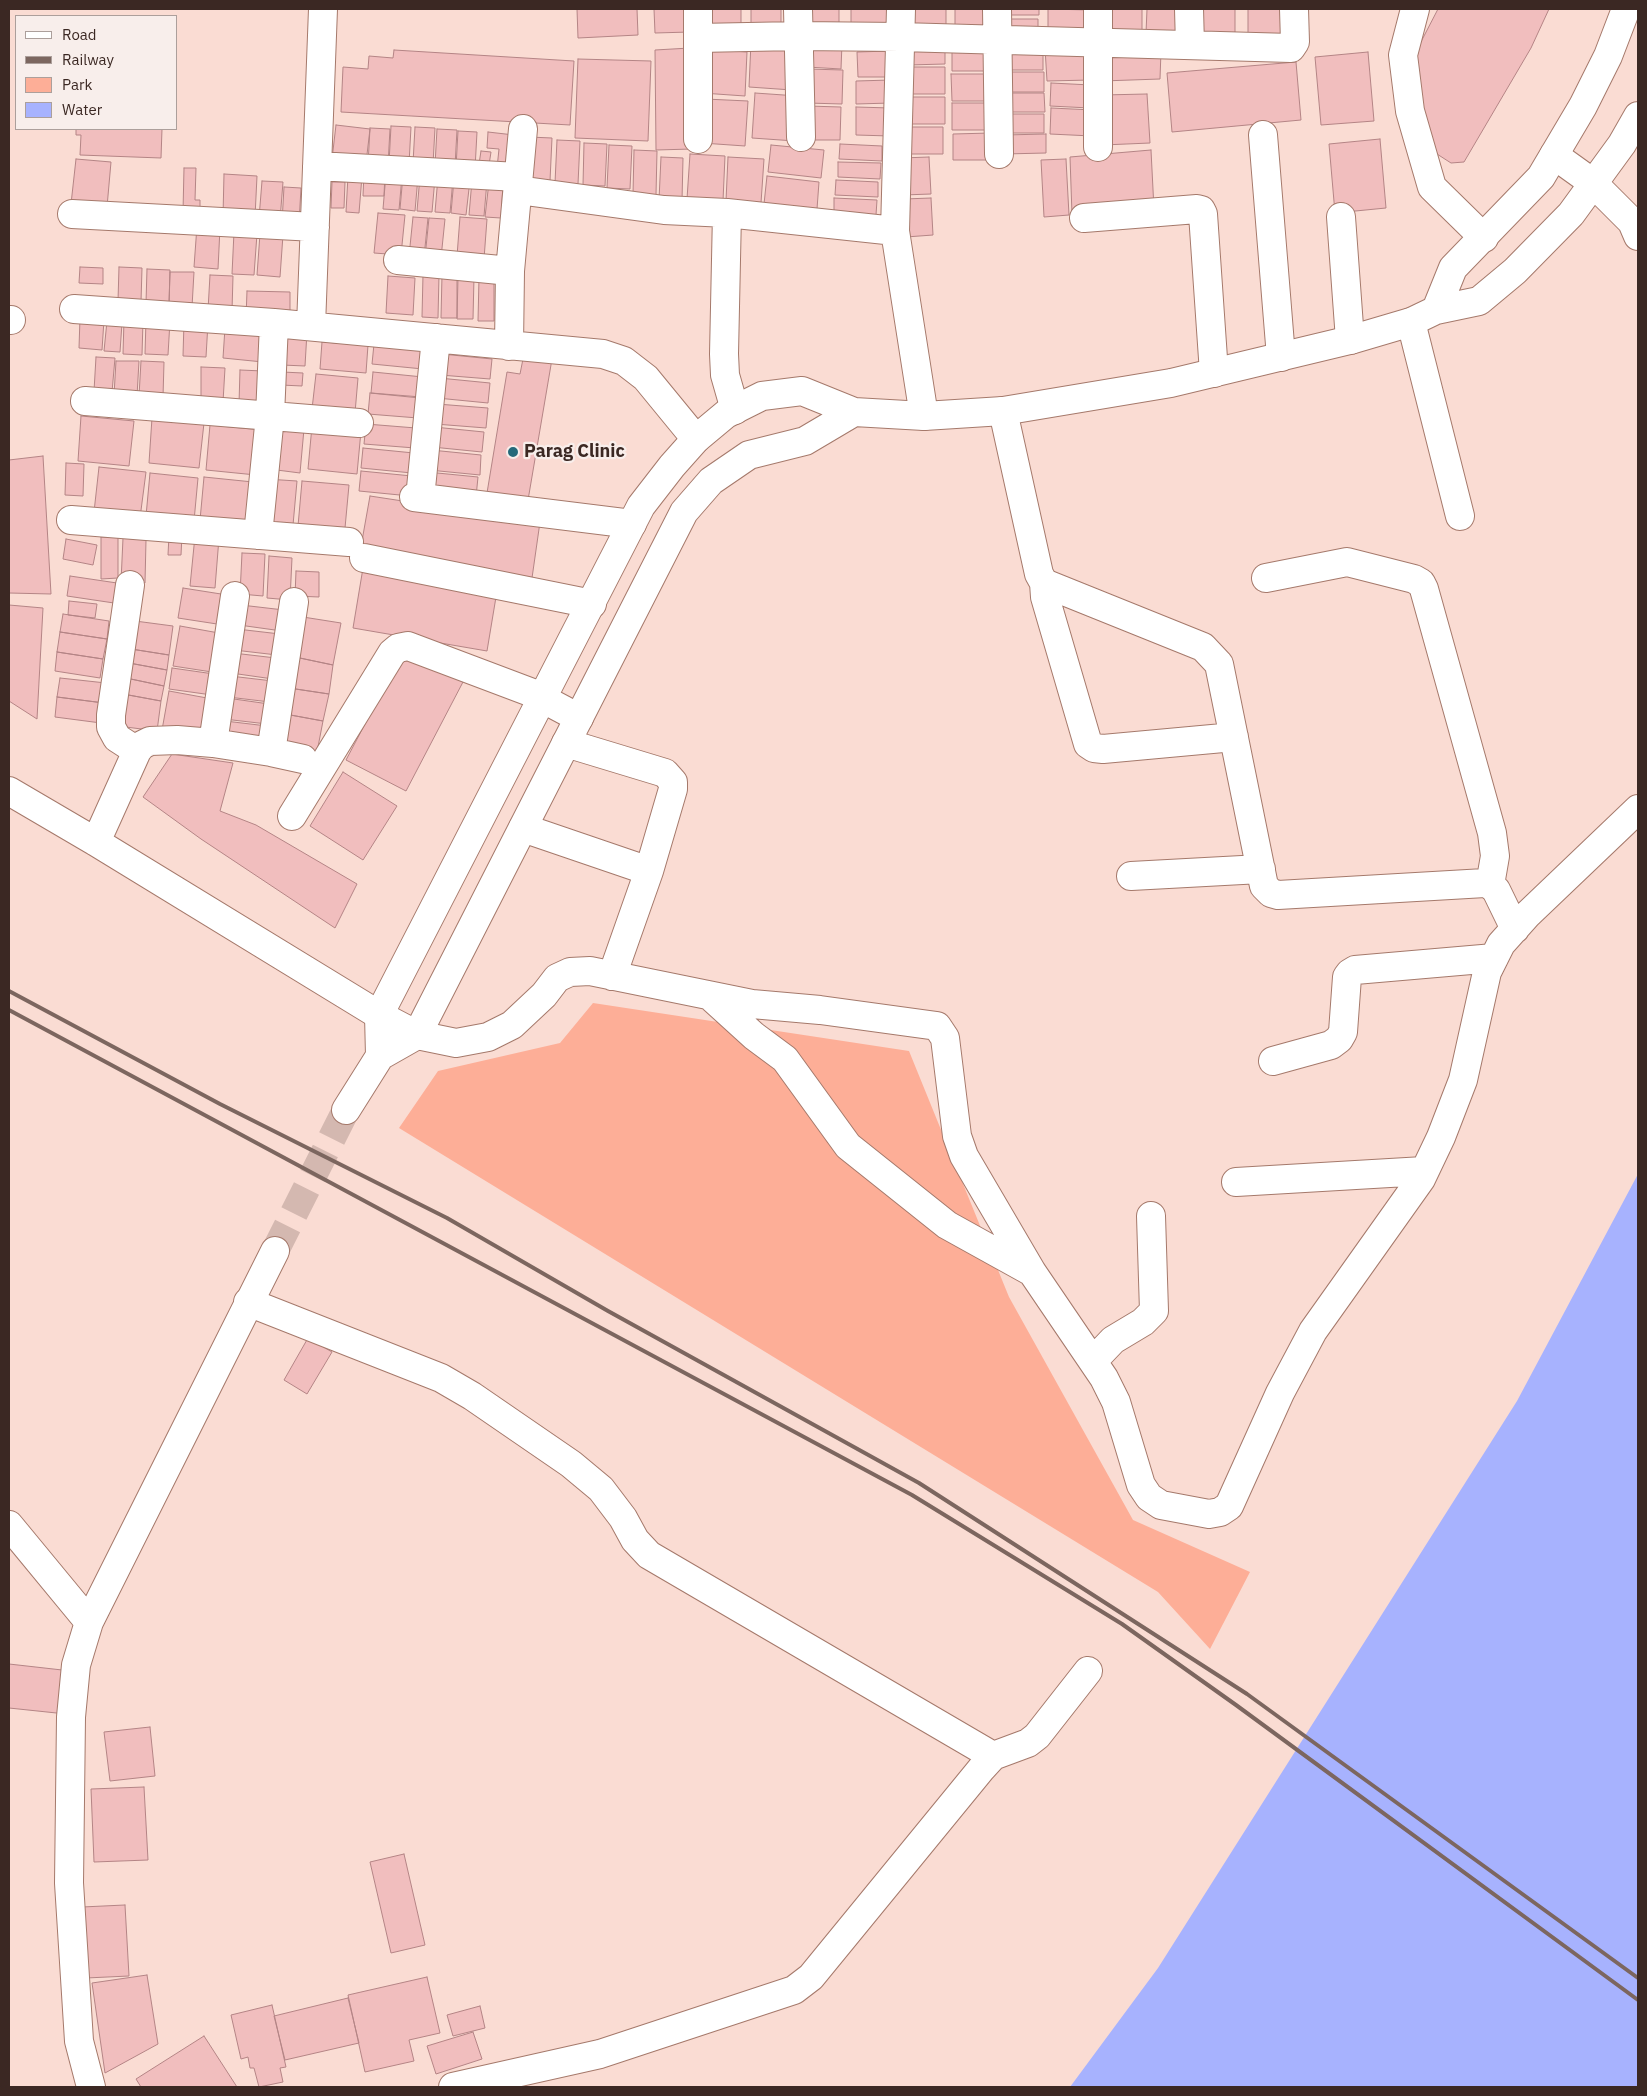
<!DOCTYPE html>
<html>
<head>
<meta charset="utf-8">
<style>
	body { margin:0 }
	#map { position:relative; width:1647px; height:2096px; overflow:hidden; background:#fadcd3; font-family:"IBM Plex Sans",sans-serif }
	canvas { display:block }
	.frame { position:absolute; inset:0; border:10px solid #3b2823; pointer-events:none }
	.legend { position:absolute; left:15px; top:15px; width:162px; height:115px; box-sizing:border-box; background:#f8eeeb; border:1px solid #ac9f9b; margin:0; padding:6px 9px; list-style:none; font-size:15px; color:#3b2823 }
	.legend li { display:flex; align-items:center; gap:10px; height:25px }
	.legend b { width:25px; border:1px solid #ac9f9b }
</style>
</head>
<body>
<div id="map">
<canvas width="1647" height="2096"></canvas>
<div class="frame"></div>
<ul class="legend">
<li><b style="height:6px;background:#fff"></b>Road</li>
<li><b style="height:6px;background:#7c665f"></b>Railway</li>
<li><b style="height:14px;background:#fdae97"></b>Park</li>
<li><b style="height:14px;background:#a7b2fe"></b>Water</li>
</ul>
</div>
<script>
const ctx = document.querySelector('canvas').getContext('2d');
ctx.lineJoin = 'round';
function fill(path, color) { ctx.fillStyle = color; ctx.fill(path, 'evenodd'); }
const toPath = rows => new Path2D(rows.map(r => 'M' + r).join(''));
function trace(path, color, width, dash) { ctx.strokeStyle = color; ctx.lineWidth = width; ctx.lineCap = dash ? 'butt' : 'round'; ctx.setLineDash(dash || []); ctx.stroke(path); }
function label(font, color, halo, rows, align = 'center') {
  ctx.font = font + ' "IBM Plex Sans",sans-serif'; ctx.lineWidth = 4.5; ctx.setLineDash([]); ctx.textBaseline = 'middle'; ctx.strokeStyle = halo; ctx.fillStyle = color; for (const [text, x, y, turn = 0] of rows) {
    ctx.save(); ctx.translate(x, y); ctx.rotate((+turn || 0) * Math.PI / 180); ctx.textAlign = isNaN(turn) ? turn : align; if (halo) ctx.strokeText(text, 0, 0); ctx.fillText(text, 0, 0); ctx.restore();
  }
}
const green = toPath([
	[593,1003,909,1051,1009,1297,1133,1520,1250,1572,1210,1649,1158,1592,399,1128,438,1071,560,1043]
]);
const water = toPath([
	[1638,1174,1638,2087,1070,2087,1158,1968,1517,1401]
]);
const building = toPath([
	[577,9,637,9,638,35,578,38,577,9],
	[654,9,689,9,690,32,655,33,654,9],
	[707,9,741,9,741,25,707,25,707,9],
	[751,9,781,9,781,28,751,28,751,9],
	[802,9,839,9,839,24,802,24,802,9],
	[851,9,888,9,888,29,851,29,851,9],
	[907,9,946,9,946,31,907,31,907,9],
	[955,9,993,9,993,32,955,32,955,9],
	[1008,9,1039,9,1039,15,1008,15,1008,9],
	[1048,9,1090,10,1088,32,1048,30,1048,9],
	[1106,9,1142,9,1142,33,1106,32,1106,9],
	[1147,9,1184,9,1183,34,1146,33,1147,9],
	[1197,9,1235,9,1235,36,1199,35,1197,9],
	[1248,9,1282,9,1281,37,1248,37,1248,9],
	[1438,9,1549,9,1531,48,1464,162,1451,163,1437,154,1410,63,1438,9],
	[1007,19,1038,19,1038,34,1007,34,1007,19],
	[751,42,795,45,792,90,749,87,751,42],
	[808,42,842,43,841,69,807,67,808,42],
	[952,44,991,44,991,71,952,71,952,44],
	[907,45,945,45,945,64,908,65,907,45],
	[690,48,692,149,656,150,655,50,690,48],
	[1045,48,1090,48,1091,80,1047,81,1045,48],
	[705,49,747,52,745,96,702,93,705,49],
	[394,50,574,61,570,125,341,112,343,67,368,69,369,56,393,58,394,50],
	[1043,50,1043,70,1000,70,1000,51,1043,50],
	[889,51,889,77,858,77,857,52,889,51],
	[1102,51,1161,51,1160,79,1102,81,1102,51],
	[1368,52,1374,121,1321,125,1315,57,1368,52],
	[578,59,651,61,648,141,575,138,578,59],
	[1296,62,1301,120,1172,132,1167,73,1296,62],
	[907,67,945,67,945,94,907,94,907,67],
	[808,69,843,70,842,104,807,103,808,69],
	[1001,72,1044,72,1044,92,1001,92,1001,72],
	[951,74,990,74,990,101,952,101,951,74],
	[891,80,891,103,856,104,856,81,891,80],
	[1051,83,1091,85,1090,108,1050,106,1051,83],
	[755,93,798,96,795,141,752,138,755,93],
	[1002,93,1044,93,1045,112,1002,112,1002,93],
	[1147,94,1150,143,1103,145,1102,95,1147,94],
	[907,97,945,97,945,124,907,124,907,97],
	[705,99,748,101,745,146,702,143,705,99],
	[952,103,990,103,990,130,952,130,952,103],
	[807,106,841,107,840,140,806,140,807,106],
	[856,107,891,108,890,136,856,135,856,107],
	[1051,108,1093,110,1092,136,1050,134,1051,108],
	[1002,114,1044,114,1044,133,1002,133,1002,114],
	[336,125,370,129,366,163,332,159,336,125],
	[391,126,411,127,409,164,389,163,391,126],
	[415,127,435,128,433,164,413,163,415,127],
	[904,127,943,127,943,154,904,154,904,127],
	[370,128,390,129,388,165,368,164,370,128],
	[76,129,162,129,161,158,80,155,81,135,76,135,76,129],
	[437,129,457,130,455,166,435,165,437,129],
	[458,131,477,132,475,169,456,167,458,131],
	[488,132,514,135,510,169,497,168,499,149,487,148,488,132],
	[991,133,991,160,953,160,953,134,991,133],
	[1046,134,1046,153,1004,154,1004,135,1046,134],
	[529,137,552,138,550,181,527,180,529,137],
	[1380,139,1386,208,1335,213,1329,144,1380,139],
	[557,140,580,141,578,184,555,183,557,140],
	[584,143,607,144,605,186,583,185,584,143],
	[840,144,882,146,882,161,839,159,840,144],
	[609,145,632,146,630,189,607,188,609,145],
	[771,145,824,150,821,178,768,172,771,145],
	[634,150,657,151,656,195,633,194,634,150],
	[1151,150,1154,209,1072,215,1070,157,1151,150],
	[481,151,491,152,489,165,479,164,481,151],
	[690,154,725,156,723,201,687,199,690,154],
	[661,157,683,158,682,201,659,200,661,157],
	[728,157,764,159,761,203,726,201,728,157],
	[929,157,931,194,903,195,901,158,929,157],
	[76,159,111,162,107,207,71,204,76,159],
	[1066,159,1069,215,1044,217,1041,160,1066,159],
	[838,162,881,163,880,179,838,177,838,162],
	[184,168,196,168,195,200,200,200,200,212,183,212,184,168],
	[364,173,385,173,384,196,363,196,364,173],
	[224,174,257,176,255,217,223,216,224,174],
	[386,174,402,176,399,210,383,209,386,174],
	[403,175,418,177,415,211,400,209,403,175],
	[348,176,362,176,359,213,346,212,348,176],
	[420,176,435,178,432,212,417,211,420,176],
	[767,176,819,182,817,209,764,204,767,176],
	[438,177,453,179,450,213,435,212,438,177],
	[454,179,470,180,466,215,451,213,454,179],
	[472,180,487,181,484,216,469,215,472,180],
	[836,180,878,182,878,197,835,195,836,180],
	[262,181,283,182,280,220,259,218,262,181],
	[332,182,345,182,344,208,331,208,332,182],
	[489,182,503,184,501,218,485,217,489,182],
	[284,187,301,188,299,223,282,222,284,187],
	[834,198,877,200,876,215,834,213,834,198],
	[931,198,933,235,906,237,904,199,931,198],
	[378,213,405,215,401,255,374,253,378,213],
	[413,217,428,218,424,257,409,256,413,217],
	[460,217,487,219,484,259,457,256,460,217],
	[429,218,445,219,441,258,425,257,429,218],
	[197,226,220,228,218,269,194,267,197,226],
	[234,232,257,234,254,275,232,274,234,232],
	[260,234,283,235,280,277,257,275,260,234],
	[80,267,103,268,103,284,79,283,80,267],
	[119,267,142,268,141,302,118,301,119,267],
	[147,269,170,270,169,304,146,303,147,269],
	[170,272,194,272,192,307,169,306,170,272],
	[210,275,233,276,232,311,208,310,210,275],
	[423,275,439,275,438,318,422,317,423,275],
	[442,275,457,276,457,318,441,318,442,275],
	[388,276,415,278,413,315,386,313,388,276],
	[458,277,474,277,473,319,457,319,458,277],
	[479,278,494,279,494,321,478,321,479,278],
	[247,291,290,292,290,312,246,318,247,291],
	[80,318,104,320,102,350,79,348,80,318],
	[124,320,143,321,142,355,123,354,124,320],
	[146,320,170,321,168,355,145,354,146,320],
	[107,321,122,323,120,352,104,351,107,321],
	[184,322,208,323,206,357,183,356,184,322],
	[225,328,265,331,263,362,223,358,225,328],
	[284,331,307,332,305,366,282,365,284,331],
	[322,342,368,345,366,373,320,369,322,342],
	[374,344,425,348,423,369,372,364,374,344],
	[442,354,492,359,490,379,440,375,442,354],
	[524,354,552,359,527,506,486,499,507,372,520,374,524,354],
	[96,357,115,358,112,392,94,391,96,357],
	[116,361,139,361,137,396,114,395,116,361],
	[141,361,164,362,163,397,139,396,141,361],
	[201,367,225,368,223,402,201,401,201,367],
	[240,370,263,371,262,405,239,404,240,370],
	[282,372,303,373,302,386,281,385,282,372],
	[373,372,423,377,421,397,371,393,373,372],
	[316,374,358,378,355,413,312,409,316,374],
	[439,378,490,383,488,403,437,398,439,378],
	[370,393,420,398,418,418,368,414,370,393],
	[437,404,488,408,486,428,435,424,437,404],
	[81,416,134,421,129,466,78,461,81,416],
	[152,418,204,423,199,468,149,463,152,418],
	[366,424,416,428,415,448,364,444,366,424],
	[210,425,262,430,256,475,206,470,210,425],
	[274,426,304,429,300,473,269,469,274,426],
	[312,426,361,431,357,474,308,469,312,426],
	[434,427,484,432,482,452,432,447,434,427],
	[363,448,414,453,412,473,361,468,363,448],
	[431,450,481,455,480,475,429,470,431,450],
	[43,456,51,594,9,593,9,460,43,456],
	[66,463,84,464,83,496,65,495,66,463],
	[99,467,146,472,140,518,94,512,99,467],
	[361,471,412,476,410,496,359,491,361,471],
	[427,472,478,477,476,497,425,492,427,472],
	[150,473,198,478,194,521,146,516,150,473],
	[204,477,253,482,248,525,200,520,204,477],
	[266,479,297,481,293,525,262,521,266,479],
	[302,481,349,485,345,528,298,526,302,481],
	[370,496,540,522,531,585,360,552,370,496],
	[169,535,182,535,181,555,168,555,169,535],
	[195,536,219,538,215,588,190,586,195,536],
	[101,537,118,537,118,578,101,579,101,537],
	[123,538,146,540,145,583,121,582,123,538],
	[66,539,97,545,93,565,63,559,66,539],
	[242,553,265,554,263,596,240,594,242,553],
	[269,556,292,558,290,600,267,598,269,556],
	[363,568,497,591,487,651,353,628,363,568],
	[296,571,319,572,319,597,295,596,296,571],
	[70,576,117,583,114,603,67,596,70,576],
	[183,588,221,594,217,624,178,618,183,588],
	[69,601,97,604,95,618,68,615,69,601],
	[9,605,43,608,37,719,9,701,9,605],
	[241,605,284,610,282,631,239,625,241,605],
	[63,614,109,621,107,639,60,632,63,614],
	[303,617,341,623,333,665,295,657,303,617],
	[135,621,173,626,169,655,131,649,135,621],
	[180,626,219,633,212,672,173,666,180,626],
	[237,629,280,634,277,655,234,650,237,629],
	[60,632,107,639,103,659,57,652,60,632],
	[131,649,169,655,167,670,129,663,131,649],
	[404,650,463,682,406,791,346,760,404,650],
	[57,652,103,659,100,678,55,671,57,652],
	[233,653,276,658,273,679,231,673,233,653],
	[295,657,333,665,329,694,289,688,295,657],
	[129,663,167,670,164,686,126,678,129,663],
	[172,668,214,674,212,695,169,689,172,668],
	[230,676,273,681,270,702,228,697,230,676],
	[60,678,106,683,104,703,57,697,60,678],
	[126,678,164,686,161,701,123,694,126,678],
	[289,688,329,694,323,721,285,714,289,688],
	[169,691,207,698,201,737,162,730,169,691],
	[123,694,161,701,157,731,118,726,123,694],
	[57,697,104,703,101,723,55,717,57,697],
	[227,698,269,704,267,724,224,719,227,698],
	[285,714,323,721,317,752,279,745,285,714],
	[225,721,267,726,264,747,222,741,225,721],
	[172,754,233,763,220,811,256,825,357,884,335,928,201,839,143,797,172,754],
	[343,772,397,806,363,860,310,826,343,772],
	[308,1338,332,1352,307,1394,284,1380,308,1338],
	[9,1664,71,1671,66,1714,9,1708,9,1664],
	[150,1727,155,1776,110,1781,104,1732,150,1727],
	[144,1787,148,1860,94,1862,91,1789,144,1787],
	[404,1854,425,1945,391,1953,370,1862,404,1854],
	[125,1905,129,1976,86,1978,82,1907,125,1905],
	[147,1975,158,2044,105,2073,92,1983,147,1975],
	[427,1977,440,2033,409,2040,414,2061,365,2072,348,1995,427,1977],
	[348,1998,359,2043,285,2060,274,2016,348,1998],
	[272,2005,286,2067,280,2068,283,2082,259,2087,254,2068,250,2068,248,2057,241,2059,231,2015,272,2005],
	[480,2006,485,2028,453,2036,447,2015,480,2006],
	[473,2032,482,2059,436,2074,427,2046,473,2032],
	[204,2036,237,2087,141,2087,136,2079,204,2036]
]);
const tertiaryTunnel = toPath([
	[275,1251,346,1110]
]);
const minor = toPath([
	[698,9,698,139],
	[798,9,801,137],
	[901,9,895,231,924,416],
	[997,9,999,154],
	[1189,9,1190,45],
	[1415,9,1403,55,1410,111,1432,187,1484,238],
	[698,38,798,36,900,37,1291,48,1295,42,1294,9],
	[1263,135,1281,357],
	[1098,147,1098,9],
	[1554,155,1593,183,1632,222,1638,236],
	[317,166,518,177],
	[518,190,664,210,727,213,895,231],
	[727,213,724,354,725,375,735,410],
	[72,214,315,227],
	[1341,217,1350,340],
	[1084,218,1197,209,1201,210,1203,214,1214,373],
	[398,260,510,271],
	[74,309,274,323,603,354,624,361,646,378,696,439],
	[9,320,11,320],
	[1411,322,1460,516],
	[311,326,323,9],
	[509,346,510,271,523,129],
	[85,401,359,423],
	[1003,411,1039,574,1044,583,1203,647,1219,664,1264,886,1271,893,1278,895,1485,883,1490,885,1496,890,1515,929],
	[421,488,436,338],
	[414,497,632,524],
	[71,520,349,542],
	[258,535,270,416,274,323],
	[364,558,592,604],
	[1266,578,1347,562,1414,579,1421,583,1424,589,1492,833,1495,856,1490,885],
	[1044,583,1045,597,1088,744,1094,748,1103,749,1234,737],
	[130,585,111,715,111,727,117,738,137,751],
	[213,743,235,596],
	[566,743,665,773,673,782,673,789,649,871,612,976],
	[271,752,294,602],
	[9,791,96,842,379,1015,417,1035,456,1043,488,1037,512,1025,544,995,557,978,570,972,590,971,752,1004,820,1010,937,1026,945,1038,957,1136,964,1156,1032,1272,1104,1378,1116,1402,1141,1485,1149,1497,1161,1505,1209,1514,1220,1512,1229,1506,1280,1393,1313,1331,1421,1179,1441,1137,1463,1080,1487,972,1501,944,1527,915,1638,809],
	[292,816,392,653,398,648,408,646,530,692,579,718],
	[523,828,649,871],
	[96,842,137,751,142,745,150,741,177,740,213,743,271,752,303,759],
	[1131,876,1261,869],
	[710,996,754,1036,785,1059,848,1146,947,1225,1030,1271],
	[1273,1061,1331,1045,1339,1039,1343,1032,1347,977,1350,973,1355,970,1494,958],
	[1236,1182,1424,1171],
	[248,1302,441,1378,472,1396,571,1464,601,1489,623,1518,635,1540,649,1555,993,1756],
	[1093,1361,1113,1340,1143,1322,1154,1311,1151,1216],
	[453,2087,600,2054,794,1990,811,1977,982,1768,993,1756,1028,1743,1037,1736,1088,1671]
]);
const tertiary = toPath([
	[1436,310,1453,268,1541,177,1583,106,1608,56,1626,9],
	[380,1056,379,1015,641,506,672,466,696,439,726,414,762,396,802,391,854,412,924,416,1003,411,1171,383,1350,340,1411,322,1436,310,1479,301,1515,271,1571,214,1622,144,1638,116],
	[346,1110,380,1056,417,1035,684,512,711,481,749,455,805,441,854,412],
	[9,1525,89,1622],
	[91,2087,79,2041,69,1883,71,1717,76,1665,89,1622,275,1251]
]);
const rail = toPath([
	[9,991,220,1104,447,1218,608,1311,919,1483,1247,1694,1638,1978],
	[9,1010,912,1495,1122,1624,1236,1705,1638,2000]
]);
const markers = [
	[513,452,6,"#25697a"]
];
const poiNames = [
	["Parag Clinic",524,452]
];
fill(green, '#fdae97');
fill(water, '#a7b2fe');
fill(building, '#f1bebe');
trace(building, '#b48485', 1);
trace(tertiaryTunnel, '#d4b8b0', 28, [28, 14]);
trace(minor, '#a5796b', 30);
trace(tertiary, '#a5796b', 30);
trace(minor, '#fff', 28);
trace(tertiary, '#fff', 28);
trace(rail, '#7c665f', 4);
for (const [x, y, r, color] of markers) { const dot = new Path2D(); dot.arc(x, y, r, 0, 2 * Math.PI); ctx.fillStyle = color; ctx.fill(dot); trace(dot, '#f8eeeb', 2); }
label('bold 18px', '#3b2823', '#f8eeeb', poiNames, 'left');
</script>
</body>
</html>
